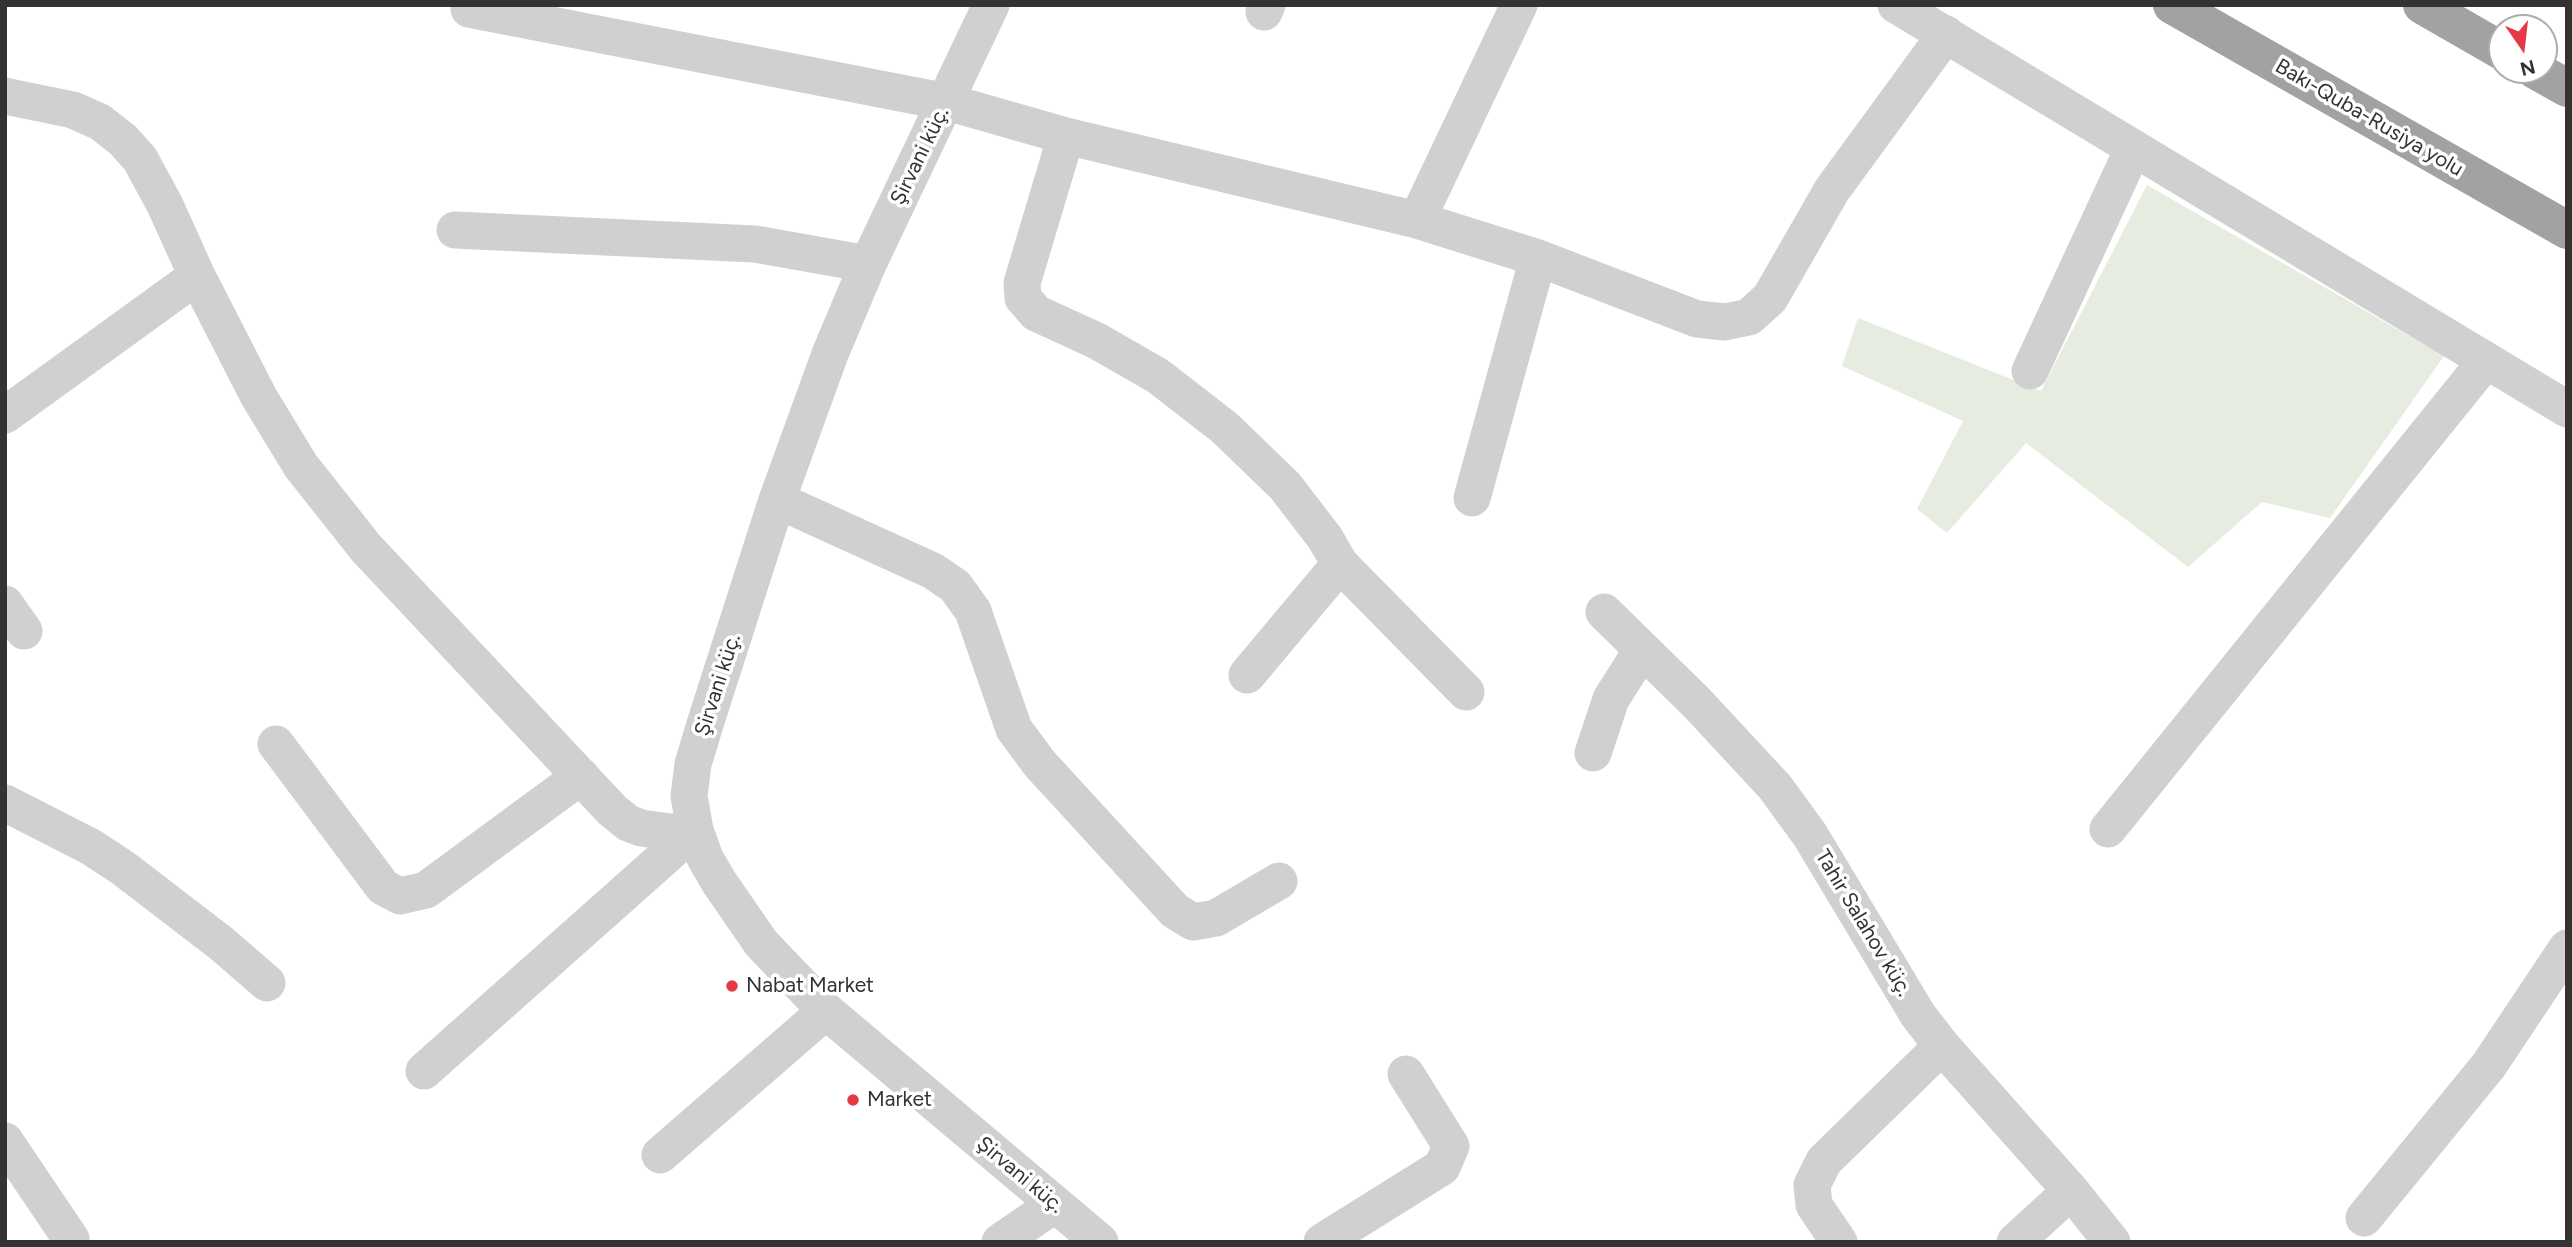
<!DOCTYPE html>
<html>
<head>
<meta charset="utf-8">
<style>
	body { margin:0 }
	#map { position:relative; width:2572px; height:1247px; overflow:hidden; background:#fff; font-family:Figtree,sans-serif }
	canvas { display:block }
	.frame { position:absolute; inset:0; border:7px solid #333; pointer-events:none }
	.north { position:absolute; left:2488px; top:14px; width:70px; height:70px; box-sizing:border-box; background:#fff; border:2px solid #adadad; border-radius:50%; rotate:166deg; font-size:19px; font-weight:700; line-height:28px; text-align:center; color:#333 }
	.north::after { content:''; display:block; margin:auto; width:24px; height:32px; background:#e63946; clip-path:polygon(50% 0,100% 100%,50% 72%,0 100%) }
</style>
</head>
<body>
<div id="map">
<canvas width="2572" height="1247"></canvas>
<div class="frame"></div>
<div class="north">N</div>
</div>
<script>
const ctx = document.querySelector('canvas').getContext('2d');
ctx.lineJoin = 'round';
function fill(path, color) { ctx.fillStyle = color; ctx.fill(path, 'evenodd'); }
const toPath = rows => new Path2D(rows.map(r => 'M' + r).join(''));
function trace(path, color, width, dash) { ctx.strokeStyle = color; ctx.lineWidth = width; ctx.lineCap = dash ? 'butt' : 'round'; ctx.setLineDash(dash || []); ctx.stroke(path); }
function label(font, color, halo, rows, align = 'center') {
  ctx.font = font + ' Figtree,sans-serif'; ctx.lineWidth = 7; ctx.setLineDash([]); ctx.textBaseline = 'middle'; ctx.strokeStyle = halo; ctx.fillStyle = color; for (const [text, x, y, turn = 0] of rows) {
    ctx.save(); ctx.translate(x, y); ctx.rotate((+turn || 0) * Math.PI / 180); ctx.textAlign = isNaN(turn) ? turn : align; if (halo) ctx.strokeText(text, 0, 0); ctx.fillText(text, 0, 0); ctx.restore();
  }
}
const green = toPath([
	[2147,185,2444,356,2330,518,2262,502,2188,567,2026,443,1947,533,1917,509,1963,421,1842,366,1858,318,2041,391]
]);
const minor = toPath([
	[991,5,868,264,830,354,777,500,706,721,693,764,689,796,695,830,705,858,719,882,761,943,826,1011,1100,1242],
	[1896,5,2567,409],
	[469,9,947,102,1066,136,1417,220,1538,258,1697,319,1725,322,1749,317,1770,298,1832,190,1946,34],
	[1264,12,1267,5],
	[5,96,73,110,100,122,123,140,140,159,165,205,197,276,259,397,301,466,366,548,612,810,628,823,641,828,671,832,695,830],
	[1066,136,1022,283,1023,298,1036,313,1097,341,1158,376,1225,428,1285,486,1325,538,1340,564,1247,675],
	[1417,220,1519,5],
	[455,230,755,244,868,264],
	[2030,371,2133,149],
	[5,415,197,276],
	[1472,498,1538,258],
	[777,500,933,571,955,586,973,611,1014,729,1040,764,1175,911,1193,922,1216,918,1279,881],
	[1340,564,1466,692],
	[5,604,24,631],
	[1604,612,1697,703,1775,787,1810,835,1918,1015,1942,1046,2071,1191,2112,1242],
	[276,744,383,887,400,896,426,890,581,776],
	[1593,753,1611,699,1642,650],
	[5,803,91,847,123,868,222,944,267,983],
	[2108,829,2485,362],
	[424,1071,695,830],
	[5,1141,71,1239],
	[660,1155,826,1011],
	[2364,1218,2489,1065,2567,948],
	[1000,1242,1054,1205],
	[1322,1242,1442,1167,1451,1146,1406,1074],
	[1839,1242,1814,1205,1812,1185,1824,1161,1942,1046],
	[2015,1242,2071,1191]
]);
const trunk = toPath([
	[2172,5,2567,230],
	[2422,5,2502,51],
	[2535,70,2567,88]
]);
const markers = [
	[732,986,7,"#e63946"],
	[853,1100,7,"#e63946"]
];
const streetNames = [
	["Bakı-Quba-Rusiya yolu",2369,118,30],
	["Şirvani küç.",920,156,-64],
	["Şirvani küç.",718,685,-72],
	["Tahir Salahov küç.",1863,923,59],
	["Şirvani küç.",1020,1175,40]
];
const poiNames = [
	["Nabat Market",746,986],
	["Market",867,1100]
];
fill(green, '#e6ecdf');
trace(minor, '#d0d0d0', 37);
trace(trunk, '#a2a2a2', 38);
for (const [x, y, r, color] of markers) { const dot = new Path2D(); dot.arc(x, y, r, 0, 2 * Math.PI); ctx.fillStyle = color; ctx.fill(dot); trace(dot, '#fff', 2.5); }
label('21px', '#333', '#fff', streetNames);
label('21px', '#333', '#fff', poiNames, 'left');
</script>
</body>
</html>
